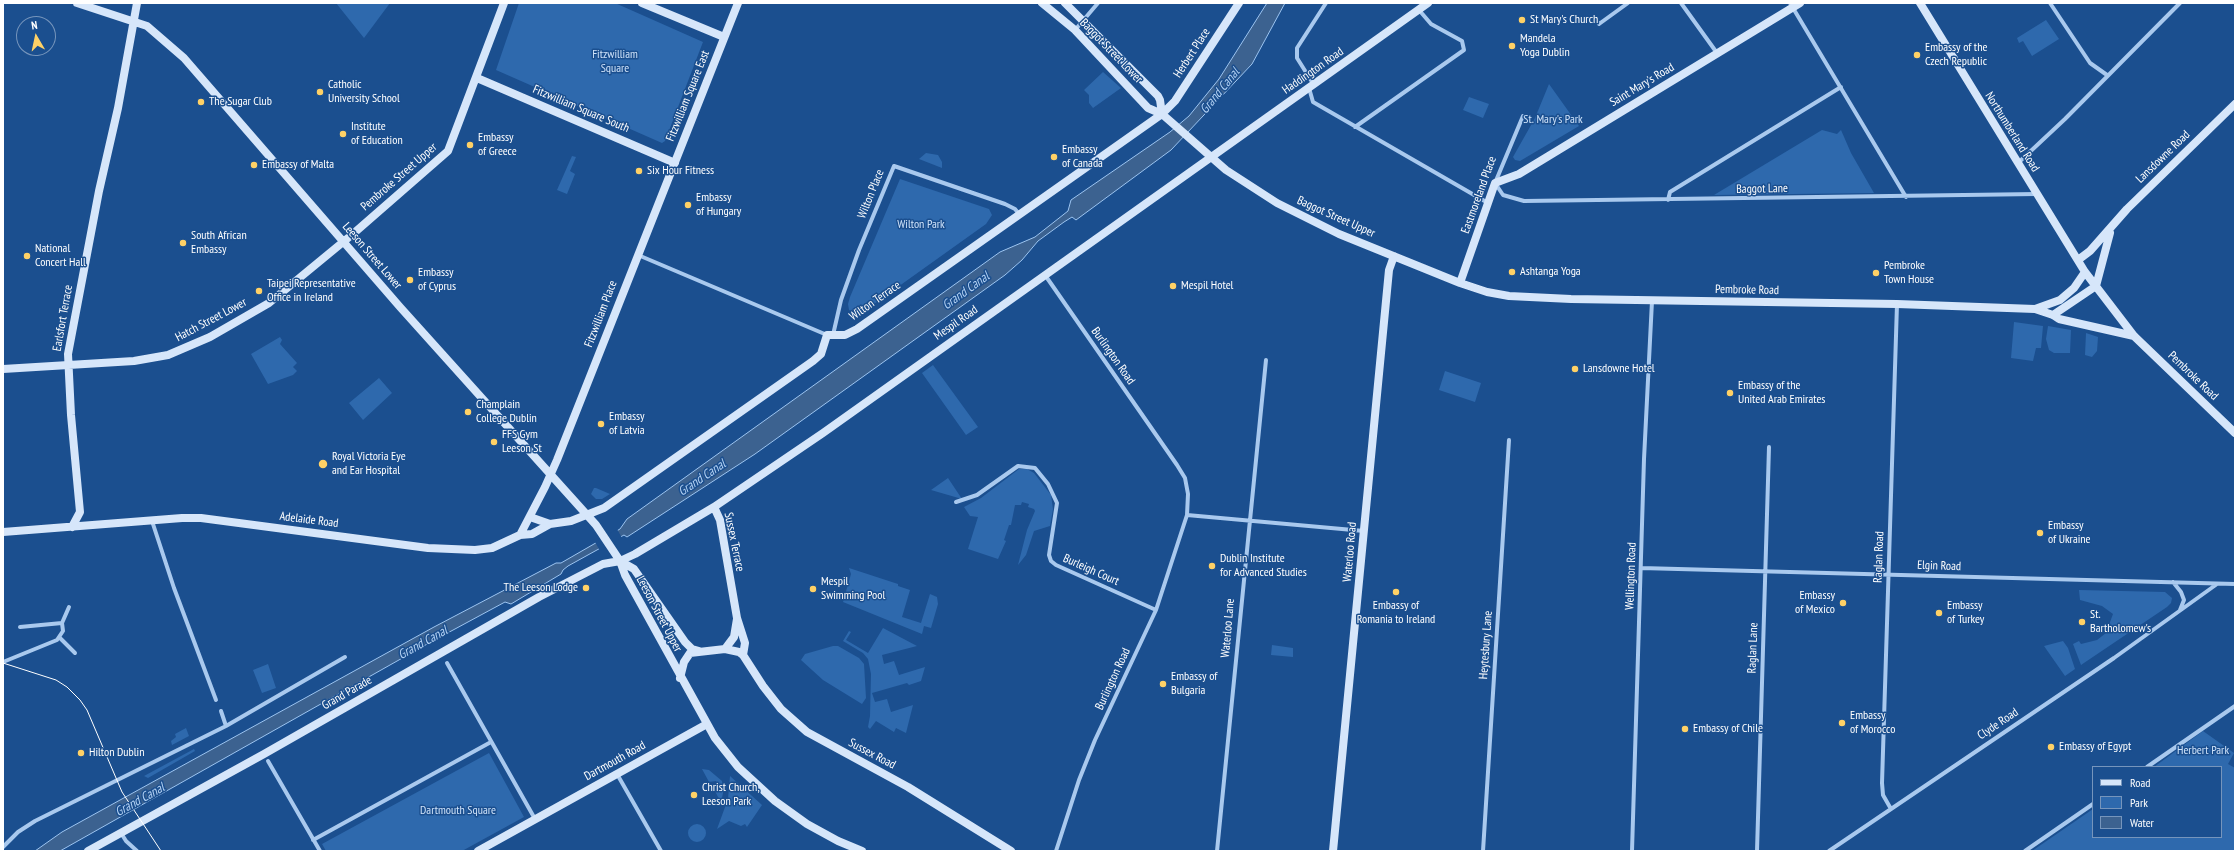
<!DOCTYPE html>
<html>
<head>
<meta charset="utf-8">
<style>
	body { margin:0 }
	#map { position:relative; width:2238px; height:854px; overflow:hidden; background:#1b4f8f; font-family:"PT Sans Narrow",sans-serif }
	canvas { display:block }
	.frame { position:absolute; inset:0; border:4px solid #fff; pointer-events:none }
	.legend { position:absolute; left:2092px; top:766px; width:130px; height:72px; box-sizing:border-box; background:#1b4f8f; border:1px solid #7695bc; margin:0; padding:5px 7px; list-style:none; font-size:12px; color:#fff }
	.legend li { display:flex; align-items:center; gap:8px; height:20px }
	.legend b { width:20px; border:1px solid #7695bc }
	.north { position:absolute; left:16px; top:16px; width:40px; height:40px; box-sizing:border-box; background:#1b4f8f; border:1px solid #7695bc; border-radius:50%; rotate:351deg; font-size:11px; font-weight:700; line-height:16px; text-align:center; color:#fff }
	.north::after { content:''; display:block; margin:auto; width:14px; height:18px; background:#ffd166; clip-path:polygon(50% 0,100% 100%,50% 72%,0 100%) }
</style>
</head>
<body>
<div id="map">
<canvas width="2238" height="854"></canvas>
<div class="frame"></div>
<ul class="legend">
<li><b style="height:5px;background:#d6e6fa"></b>Road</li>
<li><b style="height:11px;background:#2e69ad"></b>Park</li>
<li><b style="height:11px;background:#3c6290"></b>Water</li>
</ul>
<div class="north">N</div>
</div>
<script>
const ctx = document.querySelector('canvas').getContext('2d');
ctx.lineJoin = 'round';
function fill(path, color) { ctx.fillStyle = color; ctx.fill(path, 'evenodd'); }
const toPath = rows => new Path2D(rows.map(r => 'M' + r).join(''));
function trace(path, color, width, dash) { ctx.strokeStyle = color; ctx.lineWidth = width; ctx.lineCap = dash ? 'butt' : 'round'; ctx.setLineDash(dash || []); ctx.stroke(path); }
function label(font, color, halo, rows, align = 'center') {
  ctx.font = font + ' "PT Sans Narrow",sans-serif'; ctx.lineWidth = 3; ctx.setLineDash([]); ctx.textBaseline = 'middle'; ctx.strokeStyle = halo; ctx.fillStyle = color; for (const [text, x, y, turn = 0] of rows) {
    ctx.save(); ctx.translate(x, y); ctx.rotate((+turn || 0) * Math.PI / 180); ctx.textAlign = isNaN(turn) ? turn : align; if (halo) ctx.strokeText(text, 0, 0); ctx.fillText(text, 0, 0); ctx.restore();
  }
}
const green = toPath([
	[336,3,390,3,364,38],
	[519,3,615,3,703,42,665,141,662,143,496,70],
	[2046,20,2059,39,2032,56,2023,41,2019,43,2017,38],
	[1103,72,1121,88,1093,108,1089,103,1089,95,1084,90],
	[1549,84,1579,126,1520,161,1515,160,1513,157,1535,118],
	[1469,97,1489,104,1483,118,1463,110],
	[1822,130,1837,134,1841,130,1851,153,1874,193,1714,195],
	[926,153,938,155,942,162,942,168,919,159],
	[572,156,576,157,570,171,575,174,567,194,557,190],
	[900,179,989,209,992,215,986,224,860,314,855,314,849,310,848,304,850,297],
	[2014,322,2043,326,2041,348,2036,348,2033,361,2011,358],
	[2048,326,2071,330,2070,353,2054,353,2049,350,2046,339],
	[2086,333,2098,337,2097,351,2092,357,2085,355],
	[280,337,282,340,280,344,297,363,293,367,297,371,293,375,268,384,251,354],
	[933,365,978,427,966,435,922,373],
	[1445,371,1481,383,1475,402,1439,390],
	[379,378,392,393,363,420,349,403],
	[1019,469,1027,469,1034,473,1051,495,1053,509,1050,526,1034,531,1026,555,1018,565,1027,530,1035,511,1034,509,1028,507,1029,504,1022,502,1021,505,1015,505,1011,525,1009,525,1004,540,1006,541,998,559,968,549,978,517,970,516,964,507,981,498],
	[948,478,962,499,931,490],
	[594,488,596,488,610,494,602,499,596,499,591,494],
	[849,568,898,584,898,586,910,590,902,617,921,623,930,594,937,597,938,604,931,628,924,626,922,634,843,602,851,574],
	[2079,590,2165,592,2172,598,2171,603,2167,607,2081,665,2073,644,2079,641,2081,644,2097,640,2106,633,2113,614,2102,606,2080,600],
	[883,628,917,646,882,655,884,664,894,661,899,675,925,667,921,681,909,685,907,683,872,693,875,702,887,699,891,712,913,705,906,733,896,728,894,732,876,721,870,729,868,727,870,716,871,674,868,659,863,653,843,641,849,631,851,632,846,640,868,653],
	[2063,641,2068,648,2075,669,2065,676,2044,646],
	[1272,645,1293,648,1293,657,1271,655],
	[833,646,838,646,859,658,864,664,866,698,862,704,823,680,801,660,805,654],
	[268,664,276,688,262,693,253,670],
	[186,728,189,736,172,745,171,741,176,737,175,734],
	[2203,731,2234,753,2228,764,2235,768,2235,851,2032,851,2093,809,2093,837,2221,837,2221,767,2154,767],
	[194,749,195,751,148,778,144,776],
	[489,753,524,817,462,851,326,851,322,844],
	[702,769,709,770,722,781,723,793,721,803,715,791,718,785,716,781,709,782],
	[730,776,762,805,747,827,745,824,741,826,729,821,717,829,728,799],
	'688 833a9 9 0 1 1 18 0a9 9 0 1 1-18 0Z'
]);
const water = toPath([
	[1267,3,1285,3,1252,64,1171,150,1076,220,1072,217,1064,222,1038,241,1022,260,1005,275,755,454,627,537,624,535,568,566,563,570,561,574,511,604,505,602,429,643,60,851,35,851,62,832,434,627,556,563,561,563,620,529,627,519,1000,252,1035,237,1068,211,1071,200,1170,132,1189,116,1219,79,1267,3]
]);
const pier = toPath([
	[617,529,622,538,600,551,595,542]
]);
const street = toPath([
	[1681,3,1717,53],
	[1790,3,1906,197],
	[2050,3,2090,63,2107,75],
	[1595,18,1599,24,1628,3],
	[1075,30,1098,3],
	[1314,85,1297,58,1297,48,1326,3],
	[1309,88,1313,102,1488,203],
	[1523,116,1495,183,1503,195,1524,201,2037,194],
	[1355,127,1464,50,1462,41,1431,24,1419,10],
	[2018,163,2065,119,2180,3],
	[1668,200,1670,192,1841,87],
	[638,255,827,335],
	[1045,275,1177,465,1185,478,1188,494,1187,515,1156,610,1095,740,1079,780,1056,851],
	[833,335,841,300,859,250,894,166,1005,204,1015,209,1019,214],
	[956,502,977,495,1018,466,1035,468,1048,484,1057,503,1049,555,1051,561,1056,565,1156,610],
	[1187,515,1364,531],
	[152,521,174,588,216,700],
	[1641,568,2235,584],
	[2173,582,2181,592,2184,600,2180,610],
	[62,623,69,607],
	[60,638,75,653],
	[3,662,57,640,63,631,62,623,20,627],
	[447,663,535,819],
	[221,711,226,726],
	[268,761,320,851],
	[2147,767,2235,706],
	[617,774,661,851],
	[1891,809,1883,795,1882,783,1897,304],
	[121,833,126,841,137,851],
	[313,840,491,742],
	[3,847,18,832,35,821,226,726,345,657],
	[1217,851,1266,360],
	[1483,851,1509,440],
	[1632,851,1644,459,1652,301],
	[1757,851,1769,447],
	[1829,851,2114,658,2217,584],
	[2025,851,2093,804]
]);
const secondary = toPath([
	[77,3,147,26,184,58,400,307,596,525,620,561,625,575,715,738,738,767,775,801,807,824,838,841,862,851],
	[642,3,724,37],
	[1042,3,1075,30,1148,108,1162,114,1226,170,1277,203,1339,234,1460,283,1487,292,1509,296,1571,299,1897,304,2035,309,2053,315,2059,319,2134,336],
	[1065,3,1158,96,1160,100,1162,114],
	[1920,3,2085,272,2134,336,2235,433],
	[477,78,675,163],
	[2078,260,2090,251,2127,209,2235,104],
	[1460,283,1495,183,1519,174,1800,3],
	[2096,286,2110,233],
	[2035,309,2060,300,2074,288,2085,272],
	[2053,315,2096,286],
	[3,369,134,361,168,355,210,337,269,303,354,233,448,151,504,3],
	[714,507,720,520,737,618,745,643,743,655],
	[530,517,550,524],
	[72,527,80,512,71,415,68,354,99,191,118,108,137,3],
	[3,532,182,518,201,518,428,548,475,550,492,548,520,535,532,534,550,524,571,521,604,508,813,361,821,354,827,335,845,335,857,329,1162,114,1175,101,1239,3],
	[520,535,545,487,557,460,738,3],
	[620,561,634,569,685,642,692,649,699,651],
	[725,649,734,637,737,619],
	[680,678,684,662,690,653,725,649,739,652,743,655,763,686,781,709,807,732,908,787,1011,851],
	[88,851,264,754,539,597,603,564,620,561,635,554,714,507,823,433,1428,3],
	[478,851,707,724],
	[1333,851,1389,270,1394,256]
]);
const tram = toPath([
	[3,663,56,680,67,687,80,700,87,710,122,792,161,851]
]);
const markers = [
	[1522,20,4,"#ffd166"],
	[1512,46,4,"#ffd166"],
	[1917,55,4,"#ffd166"],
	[320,92,4,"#ffd166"],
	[201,102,4,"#ffd166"],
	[343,134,4,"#ffd166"],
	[470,145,4,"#ffd166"],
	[1054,157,4,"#ffd166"],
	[254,165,4,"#ffd166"],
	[639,171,4,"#ffd166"],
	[688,205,4,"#ffd166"],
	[183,243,4,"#ffd166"],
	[27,256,4,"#ffd166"],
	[1512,272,4,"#ffd166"],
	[1876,273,4,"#ffd166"],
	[410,280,4,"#ffd166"],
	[1173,286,4,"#ffd166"],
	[259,291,4,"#ffd166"],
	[1575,369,4,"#ffd166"],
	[1730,393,4,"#ffd166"],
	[468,412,4,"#ffd166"],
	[601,424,4,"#ffd166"],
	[494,442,4,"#ffd166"],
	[323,464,5,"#ffd166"],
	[2040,533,4,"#ffd166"],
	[1212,566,4,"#ffd166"],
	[586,588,4,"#ffd166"],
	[813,589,4,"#ffd166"],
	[1396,592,4,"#ffd166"],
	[1843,603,4,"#ffd166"],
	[1939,613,4,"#ffd166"],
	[2082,622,4,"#ffd166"],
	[1163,684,4,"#ffd166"],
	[1842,723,4,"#ffd166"],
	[1685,729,4,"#ffd166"],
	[2051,747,4,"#ffd166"],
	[81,753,4,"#ffd166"],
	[694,795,4,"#ffd166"]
];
const poiNames = [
	["St Mary's Church",1530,20],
	["Mandela",1520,39],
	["Yoga Dublin",1520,53],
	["Embassy of the",1925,48],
	["Czech Republic",1925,62],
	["Catholic",328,85],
	["University School",328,99],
	["The Sugar Club",209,102],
	["Institute",351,127],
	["of Education",351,141],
	["Embassy",478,138],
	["of Greece",478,152],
	["Embassy",1062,150],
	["of Canada",1062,164],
	["Embassy of Malta",262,165],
	["Six Hour Fitness",647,171],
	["Embassy",696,198],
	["of Hungary",696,212],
	["South African",191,236],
	["Embassy",191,250],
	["National",35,249],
	["Concert Hall",35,263],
	["Pembroke",1884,266],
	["Town House",1884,280],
	["Ashtanga Yoga",1520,272],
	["Embassy",418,273],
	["of Cyprus",418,287],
	["Taipei Representative",267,284],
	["Office in Ireland",267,298],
	["Mespil Hotel",1181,286],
	["Lansdowne Hotel",1583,369],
	["Embassy of the",1738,386],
	["United Arab Emirates",1738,400],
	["Champlain",476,405],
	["College Dublin",476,419],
	["Embassy",609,417],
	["of Latvia",609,431],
	["FFS Gym",502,435],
	["Leeson St",502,449],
	["Royal Victoria Eye",332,457],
	["and Ear Hospital",332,471],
	["Embassy",2048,526],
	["of Ukraine",2048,540],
	["Dublin Institute",1220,559],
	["for Advanced Studies",1220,573],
	["Mespil",821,582],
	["Swimming Pool",821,596],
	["The Leeson Lodge",578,588,"right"],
	["Embassy",1835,596,"right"],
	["of Mexico",1835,610,"right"],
	["Embassy of",1396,606,"center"],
	["Romania to Ireland",1396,620,"center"],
	["Embassy",1947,606],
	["of Turkey",1947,620],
	["St.",2090,615],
	["Bartholomew's",2090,629],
	["Embassy of",1171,677],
	["Bulgaria",1171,691],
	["Embassy",1850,716],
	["of Morocco",1850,730],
	["Embassy of Chile",1693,729],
	["Embassy of Egypt",2059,747],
	["Hilton Dublin",89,753],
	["Christ Church,",702,788],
	["Leeson Park",702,802]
];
const streetNames = [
	["Baggot Street Lower",1111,51,46],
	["Herbert Place",1192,53,-57],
	["Haddington Road",1313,71,-35],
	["Saint Mary's Road",1642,85,-31],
	["Fitzwilliam Square East",688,96,-68],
	["Fitzwilliam Square South",581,109,23],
	["Northumberland Road",2012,132,58],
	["Lansdowne Road",2163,157,-44],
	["Pembroke Street Upper",399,177,-41],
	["Baggot Lane",1762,189,-1],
	["Wilton Place",871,194,-68],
	["Eastmoreland Place",1479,195,-70],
	["Baggot Street Upper",1336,217,24],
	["Leeson Street Lower",372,256,49],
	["Pembroke Road",1747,290,1],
	["Wilton Terrace",875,301,-35],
	["Fitzwilliam Place",601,314,-69],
	["Earlsfort Terrace",63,318,-80],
	["Hatch Street Lower",211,320,-28],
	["Mespil Road",956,323,-35],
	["Burlington Road",1113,356,55],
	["Pembroke Road",2193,376,44],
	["Adelaide Road",309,520,7],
	["Sussex Terrace",734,542,78],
	["Waterloo Road",1350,552,-85],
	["Raglan Road",1879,557,-88],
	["Elgin Road",1939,566,2],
	["Burleigh Court",1091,570,24],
	["Wellington Road",1631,576,-88],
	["Leeson Street Upper",659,614,62],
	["Waterloo Lane",1228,628,-85],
	["Heytesbury Lane",1486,645,-86],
	["Raglan Lane",1753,648,-88],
	["Burlington Road",1113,679,-65],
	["Grand Parade",347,693,-30],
	["Clyde Road",1998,724,-34],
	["Sussex Road",872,754,28],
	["Dartmouth Road",615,761,-29]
];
const parkNames = [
	["Fitzwilliam",615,55],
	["Square",615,69],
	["St. Mary's Park",1553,120],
	["Wilton Park",921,225],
	["Herbert Park",2203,751],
	["Dartmouth Square",458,811]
];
const waterNames = [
	["Grand Canal",1220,91,-51],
	["Grand Canal",966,291,-36],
	["Grand Canal",702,478,-34],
	["Grand Canal",423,643,-29],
	["Grand Canal",140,800,-29]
];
fill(green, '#2e69ad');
fill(water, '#3c6290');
trace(water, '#9cc4f0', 1);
fill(pier, '#1b4f8f');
trace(street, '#a9c9ee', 4);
trace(secondary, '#d6e6fa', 8);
trace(tram, '#fff', 1);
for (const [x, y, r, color] of markers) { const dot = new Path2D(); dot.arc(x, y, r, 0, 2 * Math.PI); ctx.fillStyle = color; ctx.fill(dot); trace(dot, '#1b4f8f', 1.5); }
label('12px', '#fff', '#1b4f8f', poiNames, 'left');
label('12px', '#fff', '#1b4f8f', streetNames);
label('12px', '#cfe3fa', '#1b4f8f', parkNames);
label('italic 13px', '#b5d3f5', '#1b4f8f', waterNames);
</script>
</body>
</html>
